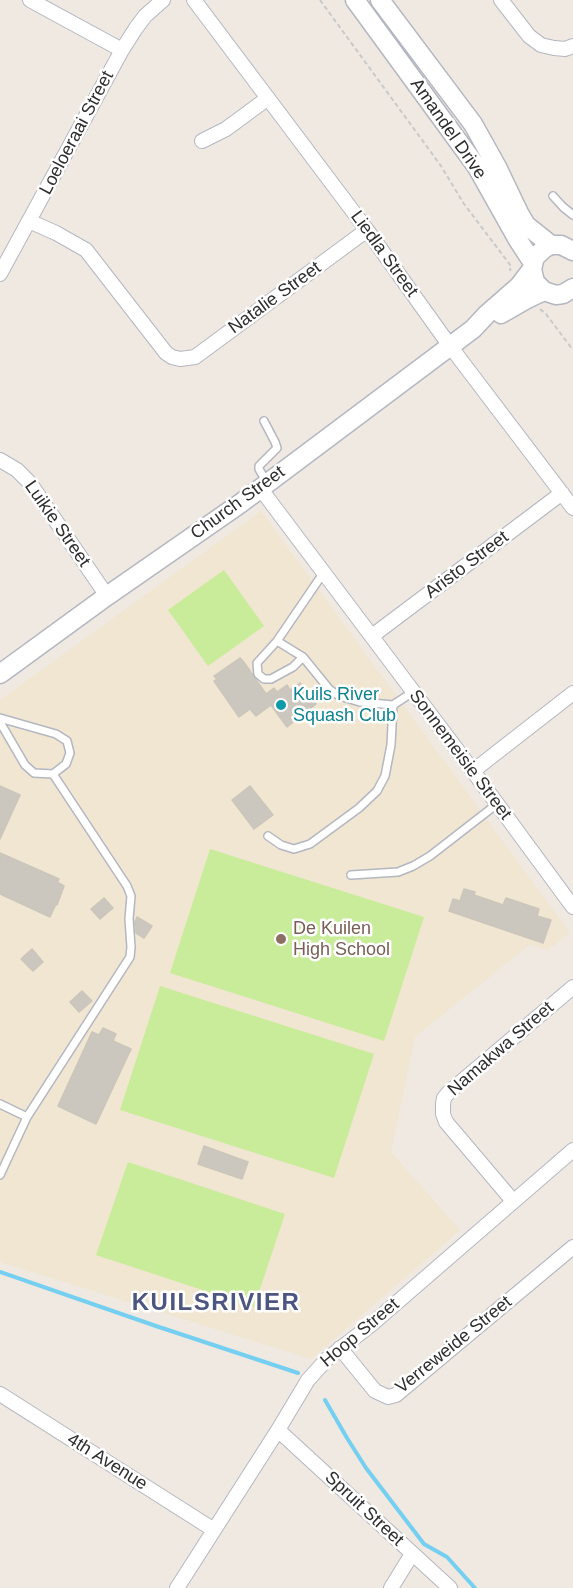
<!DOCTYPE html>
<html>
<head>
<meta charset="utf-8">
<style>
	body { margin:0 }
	canvas { display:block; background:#efe9e1 }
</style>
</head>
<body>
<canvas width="573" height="1588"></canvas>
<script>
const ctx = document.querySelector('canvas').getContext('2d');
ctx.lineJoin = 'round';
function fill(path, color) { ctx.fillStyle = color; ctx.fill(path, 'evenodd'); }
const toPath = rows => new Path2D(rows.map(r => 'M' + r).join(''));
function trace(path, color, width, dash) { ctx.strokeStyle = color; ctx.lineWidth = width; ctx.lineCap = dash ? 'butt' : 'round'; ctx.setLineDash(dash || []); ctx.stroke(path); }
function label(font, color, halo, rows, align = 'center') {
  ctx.font = font + ' Helvetica,sans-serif'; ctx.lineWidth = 5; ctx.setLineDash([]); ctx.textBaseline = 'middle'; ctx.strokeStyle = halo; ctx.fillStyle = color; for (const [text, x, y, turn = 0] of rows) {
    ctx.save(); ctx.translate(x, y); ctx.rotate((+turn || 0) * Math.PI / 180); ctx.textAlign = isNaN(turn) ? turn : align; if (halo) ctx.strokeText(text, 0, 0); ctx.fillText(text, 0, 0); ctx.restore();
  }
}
const education = toPath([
	[261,511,570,933,547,950,529,945,415,1037,391,1152,460,1230,311,1359,0,1262,0,700]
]);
const pitch = toPath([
	[224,570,264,626,208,666,168,610],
	[210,849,424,917,384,1041,170,973],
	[160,986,374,1054,334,1178,120,1110],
	[128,1162,285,1214,254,1307,96,1255]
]);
const stream = toPath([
	[0,1272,156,1326,298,1373],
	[325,1400,347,1438,366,1468,424,1544,447,1557,475,1588]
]);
const building = toPath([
	[240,658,243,661,266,694,274,688,277,692,287,685,290,690,300,683,316,704,287,727,271,705,256,716,250,709,239,717,214,681,217,679,214,676,240,658],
	[0,786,20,795,0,839,0,786],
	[250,786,273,815,254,829,232,800,250,786],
	[0,853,59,879,57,882,64,886,57,905,56,904,50,917,0,894,0,853],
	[464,889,475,892,474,895,503,905,506,898,539,909,537,916,551,920,543,943,449,911,453,899,460,901,464,889],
	[104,898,113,908,100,919,91,909,104,898],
	[137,917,152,926,144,938,136,933,135,922,137,917],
	[32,949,43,962,33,971,21,959,32,949],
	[82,991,92,1001,79,1012,70,1002,82,991],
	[103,1028,116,1034,113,1041,131,1049,96,1124,58,1106,92,1032,99,1035,103,1028],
	[204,1146,248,1162,242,1179,198,1164,204,1146]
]);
const path = toPath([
	[320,0,441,166,464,204,511,266,510,271],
	[540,309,546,314,573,350]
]);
const lane = toPath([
	[553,196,563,207,573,215],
	[264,421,275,442,277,448,259,466,259,469,267,483],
	[277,641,303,657,329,689,339,696,360,702,393,705,413,692],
	[303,657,293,667,271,679,264,679,258,674,257,663,277,641,324,572],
	[0,718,56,734,67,741,70,753,66,764,53,774,34,773,25,765,0,722],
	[268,836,281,845,294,849,310,844,359,808,377,791,385,776,391,745,393,705],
	[351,875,398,872,413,866,430,856,497,804],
	[0,1104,27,1117],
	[0,1175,27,1117,130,957,131,947,129,919,131,896,127,886,53,774]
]);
const street = toPath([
	[30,0,122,50],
	[194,0,367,230,450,346,573,508],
	[501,0,529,36,541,45,554,48,565,49,573,46],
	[202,141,226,129,268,98],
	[29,221,56,233,86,250,166,353,172,357,180,359,195,357,367,230],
	[0,274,122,50,136,28,145,16,163,0],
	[0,460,17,470,30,483,107,596],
	[260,488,473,771,573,907],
	[372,636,562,493],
	[473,771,573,693],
	[513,1201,446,1122,443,1114,443,1104,444,1098,449,1092,573,987],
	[340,1348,375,1391,388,1397,396,1395,573,1247],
	[0,1394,214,1530],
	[278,1430,450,1588],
	[177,1588,278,1430,308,1380,327,1359,372,1324,573,1150],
	[391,1588,412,1554]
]);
const secondary = toPath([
	[355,0,477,167,518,240,533,263],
	[380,0,473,124,497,167,519,213,526,225,551,245],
	[573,251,561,245,551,245,545,248,535,257,532,269,535,282,544,291,556,295,563,294,573,288],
	[501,314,529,298,544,291],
	[0,674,107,596,241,503,473,329,487,314,519,286,532,269]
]);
const markers = [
	[281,705,6,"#0f9aa8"],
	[281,939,6,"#8d6e63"]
];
const streetNames = [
	["Amandel Drive",448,129,55],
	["Loeloeraai Street",77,133,-62],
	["Liedla Street",384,254,54],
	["Natalie Street",275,298,-36],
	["Church Street",238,503,-36],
	["Luikie Street",57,524,55],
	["Aristo Street",467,565,-37],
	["Sonnemeisie Street",460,755,53],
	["Namakwa Street",501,1049,-41],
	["Hoop Street",360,1333,-40],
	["Verreweide Street",454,1345,-39],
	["4th Avenue",107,1462,32],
	["Spruit Street",364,1509,43]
];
const cultureNames = [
	["Kuils River",293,695],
	["Squash Club",293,716]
];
const educationNames = [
	["De Kuilen",293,929],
	["High School",293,950]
];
const districtNames = [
	["KUILSRIVIER",216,1303]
];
fill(education, '#f0e6d1');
fill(pitch, '#c9ec9a');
trace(stream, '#75cff0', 4);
fill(building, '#cbc7bf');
trace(building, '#cbc5ba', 1.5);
trace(lane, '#b4b7c1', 10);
trace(street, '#b4b7c1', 16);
trace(secondary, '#b4b7c1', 21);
trace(path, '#c9c9c9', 2, [4.5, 3]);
trace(lane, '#fff', 7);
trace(street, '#fff', 14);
trace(secondary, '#fff', 18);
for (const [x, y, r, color] of markers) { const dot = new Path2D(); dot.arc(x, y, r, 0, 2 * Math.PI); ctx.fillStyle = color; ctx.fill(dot); trace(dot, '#fff', 2); }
label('18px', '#2e2e2e', '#fff', streetNames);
label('18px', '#0d838f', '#fff', cultureNames, 'left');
label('18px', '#785e54', '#fff', educationNames, 'left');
ctx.letterSpacing = '1.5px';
label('bold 24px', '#4d5680', '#fff', districtNames);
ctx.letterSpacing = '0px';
</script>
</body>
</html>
